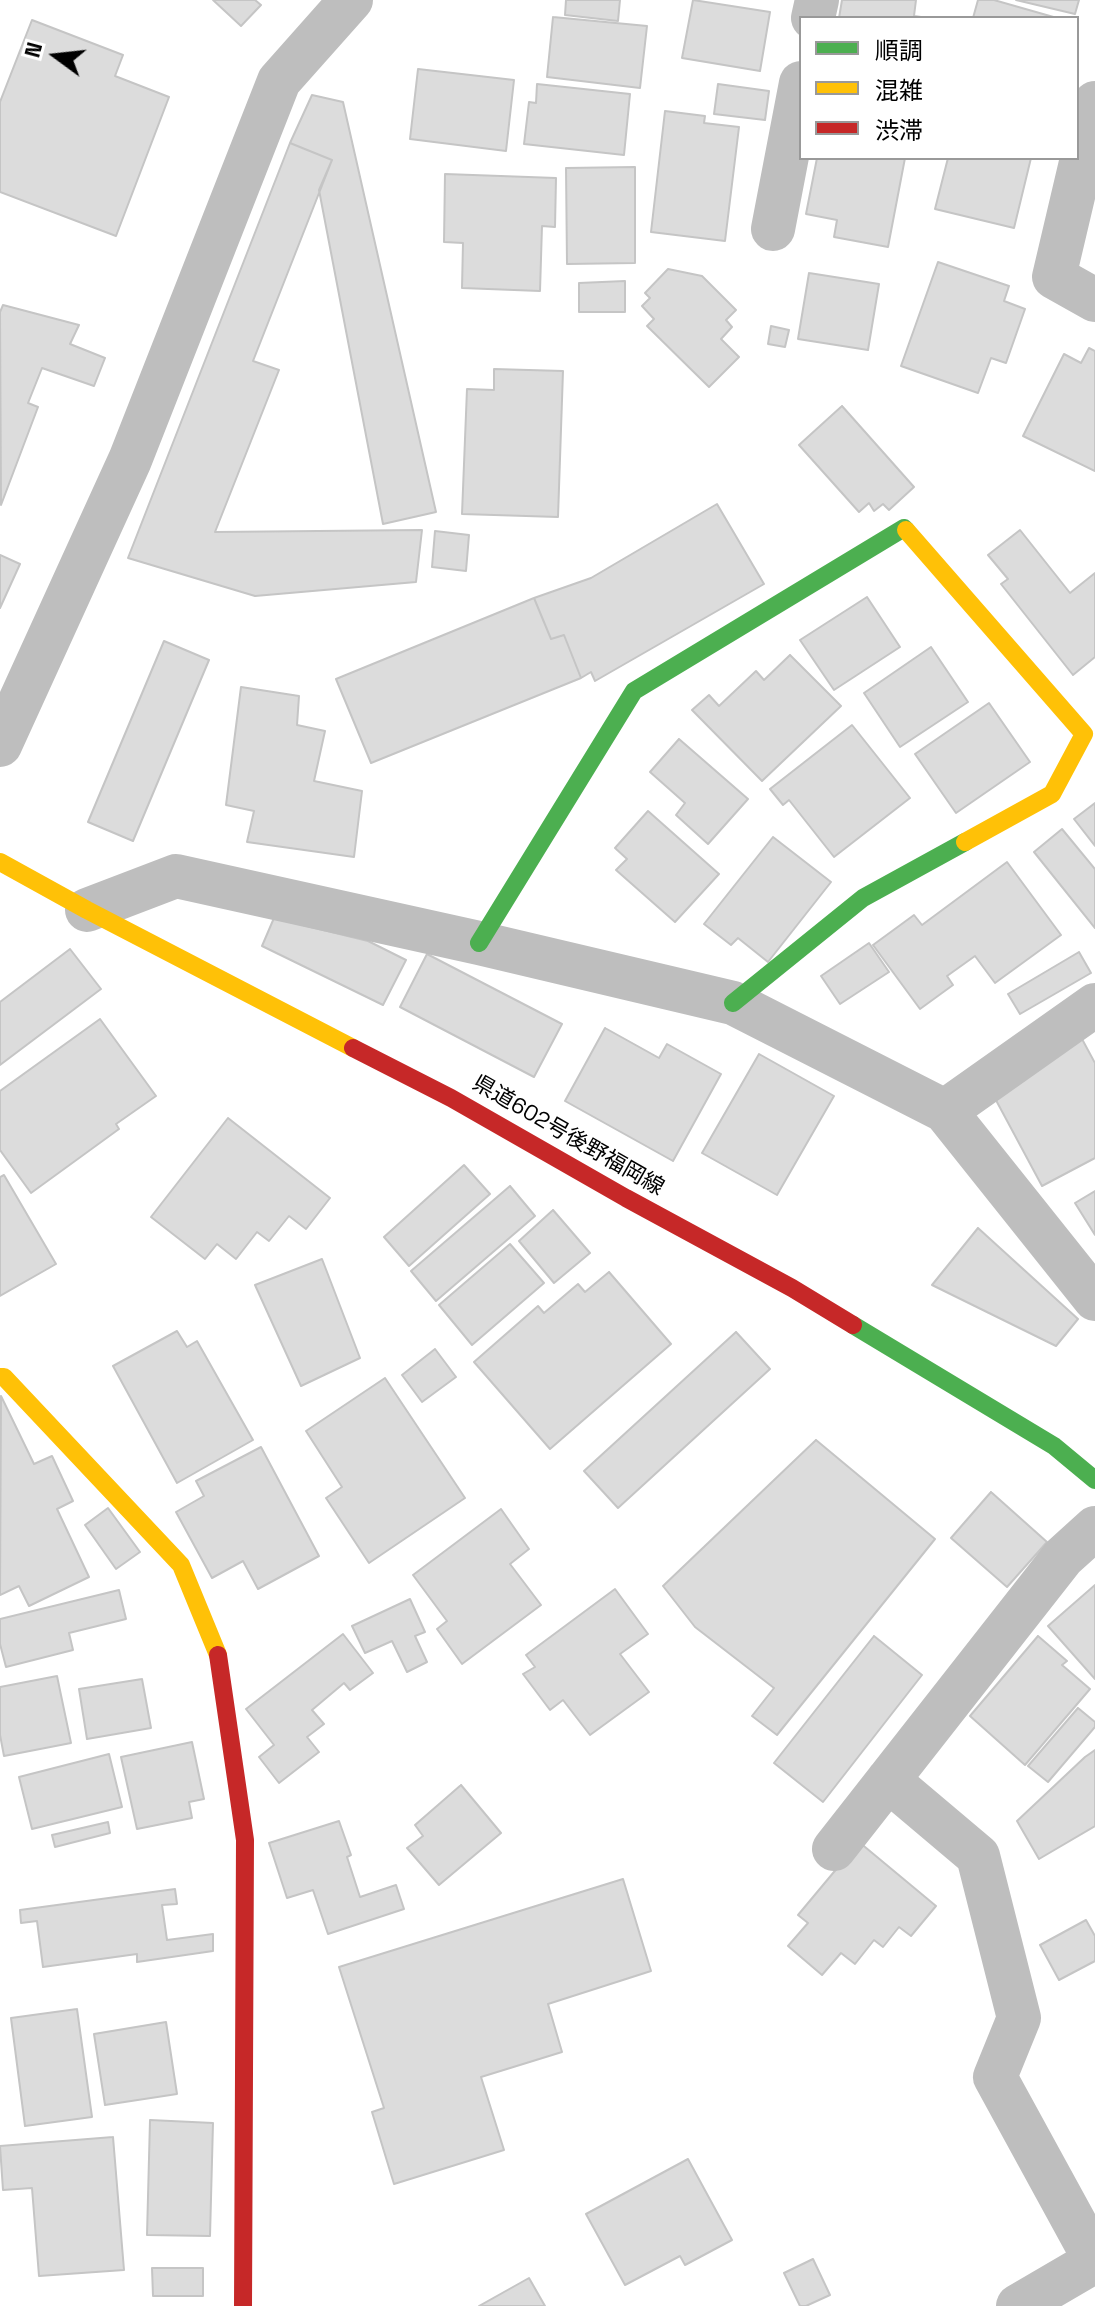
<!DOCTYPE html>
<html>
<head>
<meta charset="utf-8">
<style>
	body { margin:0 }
	#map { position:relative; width:1095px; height:2306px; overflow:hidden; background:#fff; font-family:"Space Grotesk","Noto Sans JP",sans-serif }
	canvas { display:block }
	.legend { position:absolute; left:799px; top:16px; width:280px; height:144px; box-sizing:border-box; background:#fff; border:2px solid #999; margin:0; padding:10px 14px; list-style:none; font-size:24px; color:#000 }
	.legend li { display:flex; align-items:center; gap:16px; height:40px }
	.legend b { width:40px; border:2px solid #999 }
	.north { position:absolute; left:16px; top:16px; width:80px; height:80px; -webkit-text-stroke:6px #fff; paint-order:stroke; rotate:285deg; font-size:22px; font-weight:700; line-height:32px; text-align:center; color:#000 }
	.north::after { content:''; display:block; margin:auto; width:28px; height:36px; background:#000; clip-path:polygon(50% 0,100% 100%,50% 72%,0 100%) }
</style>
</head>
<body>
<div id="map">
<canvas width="1095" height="2306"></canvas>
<ul class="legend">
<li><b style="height:10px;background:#4caf50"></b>順調</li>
<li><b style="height:10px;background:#ffc107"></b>混雑</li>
<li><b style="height:10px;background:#c62828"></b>渋滞</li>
</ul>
<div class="north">N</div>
</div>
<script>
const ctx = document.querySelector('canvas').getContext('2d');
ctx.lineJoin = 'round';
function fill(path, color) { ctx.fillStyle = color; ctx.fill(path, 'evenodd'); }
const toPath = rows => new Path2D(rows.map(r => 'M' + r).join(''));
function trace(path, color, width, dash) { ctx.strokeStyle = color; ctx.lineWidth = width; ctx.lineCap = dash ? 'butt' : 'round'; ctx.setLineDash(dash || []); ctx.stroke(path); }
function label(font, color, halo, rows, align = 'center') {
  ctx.font = font + ' "Space Grotesk","Noto Sans JP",sans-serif'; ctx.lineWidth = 8; ctx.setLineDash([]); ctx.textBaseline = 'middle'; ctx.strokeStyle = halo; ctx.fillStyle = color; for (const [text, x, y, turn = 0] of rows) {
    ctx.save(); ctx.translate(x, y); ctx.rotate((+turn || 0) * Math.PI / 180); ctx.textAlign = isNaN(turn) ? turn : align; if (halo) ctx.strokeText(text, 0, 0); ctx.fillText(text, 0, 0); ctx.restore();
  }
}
const building = toPath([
	[213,0,255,0,261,5,241,26,213,0],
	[566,0,620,0,618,21,565,15,566,0],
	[693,0,770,12,760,71,682,58,693,0],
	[842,0,916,0,914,16,928,18,839,18,842,0],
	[978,0,994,0,1057,18,973,18,978,0],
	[1016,0,1079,0,1075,14,1016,0],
	[553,17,647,26,640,88,547,77,553,17],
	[32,20,123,55,115,76,169,97,116,236,0,192,0,102,32,20],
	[418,69,514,80,506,151,410,139,418,69],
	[537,84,630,94,624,155,524,144,529,102,536,103,537,84],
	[718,84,769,91,765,120,714,114,718,84],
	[312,95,343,102,436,512,383,524,319,190,332,160,290,143,312,95],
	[665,111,705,116,704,123,739,127,725,241,651,232,665,111],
	[290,143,332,160,253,361,279,370,215,532,422,530,416,582,255,596,128,558,290,143],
	[817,158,905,158,888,247,834,237,837,220,806,214,817,158],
	[948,158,1031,158,1014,228,935,209,948,158],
	[635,167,635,263,567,264,566,168,635,167],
	[445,174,556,178,555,227,542,226,540,291,462,288,463,243,444,242,445,174],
	[938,262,1009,286,1004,301,1025,309,1006,363,991,358,978,393,901,366,938,262],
	[668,269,702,276,736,310,726,320,732,327,721,339,739,357,709,387,647,326,654,319,642,306,650,298,645,293,668,269],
	[809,273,879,284,868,350,798,339,809,273],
	[625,281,625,312,579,312,579,283,625,281],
	[3,305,79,325,70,344,105,358,94,386,42,368,28,403,38,407,1,505,0,312,3,305],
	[771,326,789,330,785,347,768,344,771,326],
	[1089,348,1095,351,1095,471,1023,436,1064,354,1081,363,1089,348],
	[494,369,563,371,558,517,462,514,467,389,494,390,494,369],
	[842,406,914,487,889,510,883,504,874,511,869,503,859,512,799,445,842,406],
	[717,504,764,584,595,681,591,672,581,678,564,635,551,639,534,598,591,578,717,504],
	[1020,530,1070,593,1095,573,1095,657,1073,675,1001,584,1008,579,988,555,1020,530],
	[435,531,469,535,466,571,432,567,435,531],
	[0,555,20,564,0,608,0,555],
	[867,597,900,647,834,690,800,640,867,597],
	[534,598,551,639,564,635,581,678,371,763,336,679,534,598],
	[164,641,209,660,133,841,88,822,164,641],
	[931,647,968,702,900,747,864,693,931,647],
	[790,655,841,706,762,781,692,710,709,695,719,706,756,671,764,680,790,655],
	[241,687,299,696,297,725,325,731,314,781,362,791,354,857,247,842,254,811,226,805,241,687],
	[989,703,1030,762,956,813,915,754,989,703],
	[852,725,910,798,834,857,789,800,783,805,770,789,852,725],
	[679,739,748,799,708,844,676,815,685,803,650,772,679,739],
	[1095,803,1095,846,1074,819,1095,803],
	[648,811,719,874,675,922,616,870,627,859,615,848,648,811],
	[1062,829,1095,869,1095,928,1034,852,1062,829],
	[773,837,831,882,768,962,738,938,731,945,704,924,773,837],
	[1007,862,1061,935,995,983,975,956,947,976,953,985,920,1009,873,945,914,915,922,925,1007,862],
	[274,918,368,941,406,960,383,1005,262,946,274,918],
	[869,943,889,972,840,1004,821,976,869,943],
	[70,949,101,989,0,1065,0,1002,70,949],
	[1079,952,1091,973,1020,1014,1008,994,1079,952],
	[427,954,562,1024,534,1077,400,1007,427,954],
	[100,1019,156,1096,116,1124,119,1129,31,1193,0,1150,0,1091,100,1019],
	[605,1028,659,1058,667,1044,721,1074,673,1161,565,1101,605,1028],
	[1082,1039,1095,1063,1095,1158,1042,1186,990,1089,1082,1039],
	[759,1054,834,1096,777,1195,702,1153,759,1054],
	[228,1118,330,1198,306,1229,289,1216,269,1241,257,1232,236,1259,217,1244,205,1259,151,1217,228,1118],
	[464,1165,490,1194,409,1266,384,1237,464,1165],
	[4,1175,56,1264,0,1296,0,1177,4,1175],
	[510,1186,535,1216,436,1301,411,1271,510,1186],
	[1095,1191,1095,1235,1075,1203,1095,1191],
	[553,1210,590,1253,554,1283,519,1241,553,1210],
	[978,1228,1078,1319,1056,1346,932,1285,978,1228],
	[510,1244,544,1283,472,1345,439,1305,510,1244],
	[322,1259,360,1358,301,1386,255,1285,322,1259],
	[609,1272,671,1344,550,1449,474,1362,538,1306,544,1313,578,1284,585,1292,609,1272],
	[177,1331,187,1347,197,1341,253,1440,177,1483,113,1366,177,1331],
	[736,1332,770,1369,618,1508,584,1471,736,1332],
	[435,1349,456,1377,422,1402,402,1375,435,1349],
	[385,1378,465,1498,369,1563,326,1498,342,1487,306,1431,385,1378],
	[1,1396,34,1464,52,1456,73,1501,57,1509,89,1577,29,1606,19,1586,0,1595,1,1396],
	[816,1440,935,1539,777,1735,752,1716,774,1688,695,1627,663,1586,816,1440],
	[261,1447,319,1556,258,1589,243,1561,212,1578,176,1512,204,1496,196,1481,261,1447],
	[991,1492,1047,1542,1007,1587,951,1538,991,1492],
	[108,1508,140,1552,116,1569,85,1525,108,1508],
	[501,1509,529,1549,510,1564,541,1605,462,1664,437,1629,447,1621,413,1575,501,1509],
	[1095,1585,1095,1679,1048,1626,1095,1585],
	[615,1589,648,1634,620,1654,649,1692,590,1735,563,1700,550,1710,523,1674,535,1667,526,1655,615,1589],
	[119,1590,126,1619,69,1633,73,1650,6,1667,0,1644,0,1619,119,1590],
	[410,1599,425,1632,415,1636,427,1662,407,1672,392,1641,365,1653,352,1626,410,1599],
	[343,1634,373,1673,350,1690,344,1683,312,1710,324,1724,307,1737,319,1752,279,1783,259,1757,274,1745,246,1709,343,1634],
	[874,1636,922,1675,823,1802,774,1763,874,1636],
	[1038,1636,1067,1661,1062,1665,1090,1689,1025,1765,970,1716,1038,1636],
	[57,1676,71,1743,4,1756,0,1735,0,1687,57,1676],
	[142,1679,151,1728,87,1739,79,1689,142,1679],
	[1078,1708,1095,1722,1095,1727,1048,1782,1028,1766,1078,1708],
	[192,1742,204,1799,189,1802,192,1818,137,1829,121,1757,192,1742],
	[1095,1750,1095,1826,1039,1859,1017,1821,1085,1757,1095,1750],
	[109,1754,122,1807,32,1829,19,1777,109,1754],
	[461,1785,501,1833,439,1885,407,1848,423,1836,415,1825,461,1785],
	[339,1821,351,1855,347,1857,360,1897,396,1885,404,1909,328,1934,313,1890,287,1898,269,1843,339,1821],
	[108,1822,110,1833,55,1847,52,1835,108,1822],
	[859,1842,936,1906,911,1936,899,1927,883,1947,874,1940,855,1964,841,1953,822,1975,788,1946,808,1923,798,1915,859,1842],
	[623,1879,651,1971,548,2004,562,2052,481,2077,504,2150,394,2184,372,2112,384,2108,339,1967,623,1879],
	[175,1889,177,1904,162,1905,167,1940,213,1934,213,1951,137,1962,137,1954,43,1967,37,1921,21,1923,20,1910,175,1889],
	[1086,1920,1095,1936,1095,1961,1059,1980,1040,1945,1086,1920],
	[77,2009,92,2117,25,2126,11,2018,77,2009],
	[166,2022,177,2094,105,2105,94,2034,166,2022],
	[150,2120,213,2123,210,2236,147,2235,150,2120],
	[113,2137,124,2270,39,2276,32,2188,3,2190,0,2146,113,2137],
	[688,2159,732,2240,685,2265,680,2256,625,2285,586,2214,688,2159],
	[813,2259,830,2295,806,2306,800,2306,784,2273,813,2259],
	[152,2268,203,2268,203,2296,153,2296,152,2268],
	[529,2278,545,2306,479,2306,529,2278]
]);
const street = toPath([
	[813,18,817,0],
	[1095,103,1054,277,1095,300],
	[773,229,801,83],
	[0,745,130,460,279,81,351,0],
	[87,910,176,876,479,943,733,1003,945,1111],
	[1095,1005,945,1111,1095,1299],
	[888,1780,978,1856,1019,2018,995,2077,1095,2260],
	[834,1849,1063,1557,1095,1528],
	[1018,2306,1095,2261]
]);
const fast = toPath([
	[479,943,634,691,904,528,906,530],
	[733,1003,863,898,965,842],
	[853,1325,1054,1446,1095,1480]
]);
const slow = toPath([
	[906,530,1084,734,1052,794,965,842],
	[0,862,87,910,353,1048],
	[0,1377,4,1377,181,1565,218,1655]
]);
const jam = toPath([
	[353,1048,451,1098,626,1198,792,1288,853,1325],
	[218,1655,245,1840,243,2306]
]);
const streetNames = [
	["県道602号後野福岡線",568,1136,30]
];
fill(building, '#dcdcdc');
trace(building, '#c5c5c5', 2);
trace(street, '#bebebe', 44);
trace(fast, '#4caf50', 18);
trace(slow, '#ffc107', 18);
trace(jam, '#c62828', 18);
label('22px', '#000', '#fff', streetNames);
</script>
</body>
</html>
